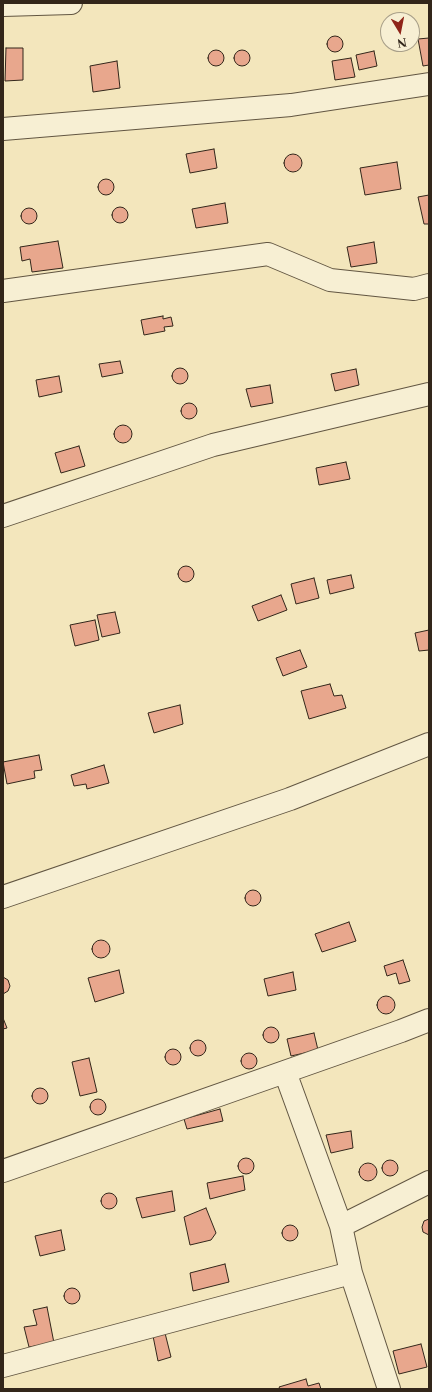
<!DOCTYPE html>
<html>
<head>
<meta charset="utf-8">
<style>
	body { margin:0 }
	#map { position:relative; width:432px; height:1392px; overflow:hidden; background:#f3e6bc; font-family:"Libre Caslon Text",serif }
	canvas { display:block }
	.frame { position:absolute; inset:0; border:4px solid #32261a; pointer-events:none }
	.north { position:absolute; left:380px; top:12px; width:40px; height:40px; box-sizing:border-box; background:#f7efd3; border:1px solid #a89f89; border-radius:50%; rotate:170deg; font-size:11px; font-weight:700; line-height:16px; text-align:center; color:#32261a }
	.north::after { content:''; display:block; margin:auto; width:14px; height:18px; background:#8f2418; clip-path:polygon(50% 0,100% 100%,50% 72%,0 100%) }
</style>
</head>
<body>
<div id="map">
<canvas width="432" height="1392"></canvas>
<div class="frame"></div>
<div class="north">N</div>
</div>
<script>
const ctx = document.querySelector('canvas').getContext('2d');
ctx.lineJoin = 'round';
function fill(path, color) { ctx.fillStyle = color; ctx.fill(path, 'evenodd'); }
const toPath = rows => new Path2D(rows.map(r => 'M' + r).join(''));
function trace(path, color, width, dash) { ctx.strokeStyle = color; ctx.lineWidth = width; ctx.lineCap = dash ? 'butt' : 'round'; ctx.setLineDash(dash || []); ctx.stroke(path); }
const building = toPath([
	'327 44a8 8 0 1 1 16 0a8 8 0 1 1-16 0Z',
	[429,38,429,65,423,66,418,39,429,38],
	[6,48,23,48,23,80,5,81,6,48],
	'234 58a8 8 0 1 1 16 0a8 8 0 1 1-16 0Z',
	'208 58a8 8 0 1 1 16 0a8 8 0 1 1-16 0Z',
	[374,51,377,66,359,70,356,55,374,51],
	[351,58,355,77,335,80,332,61,351,58],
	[117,61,120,88,93,92,90,66,117,61],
	[214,149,217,168,190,173,186,154,214,149],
	'284 163a9 9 0 1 1 18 0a9 9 0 1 1-18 0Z',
	[397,162,401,189,365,195,360,168,397,162],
	'98 187a8 8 0 1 1 16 0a8 8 0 1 1-16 0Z',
	[429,195,429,224,424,224,418,197,429,195],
	[225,203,228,223,196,228,192,209,225,203],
	'112 215a8 8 0 1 1 16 0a8 8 0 1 1-16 0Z',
	'21 216a8 8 0 1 1 16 0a8 8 0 1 1-16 0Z',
	[58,241,63,268,32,272,30,259,22,261,20,247,58,241],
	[374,242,377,263,351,267,347,247,374,242],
	[163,316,163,319,171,317,173,326,164,327,165,331,144,335,141,320,163,316],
	[120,361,123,373,102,377,99,364,120,361],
	'172 376a8 8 0 1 1 16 0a8 8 0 1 1-16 0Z',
	[356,369,359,385,335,391,331,374,356,369],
	[59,376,62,392,39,397,36,380,59,376],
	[270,385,273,403,251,407,246,389,270,385],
	'181 411a8 8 0 1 1 16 0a8 8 0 1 1-16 0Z',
	'114 434a9 9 0 1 1 18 0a9 9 0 1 1-18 0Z',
	[79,446,85,466,61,473,55,453,79,446],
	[346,462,350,479,319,485,316,468,346,462],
	'178 574a8 8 0 1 1 16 0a8 8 0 1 1-16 0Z',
	[351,575,354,588,330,594,327,580,351,575],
	[314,578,319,598,296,604,291,584,314,578],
	[281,595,287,610,258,621,252,606,281,595],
	[115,612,120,633,102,637,97,615,115,612],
	[95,620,99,640,75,646,70,625,95,620],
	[429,630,429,650,419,651,415,633,429,630],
	[300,650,307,667,283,676,276,658,300,650],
	[330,684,334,696,342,695,346,708,309,719,301,691,330,684],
	[180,705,183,724,154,733,148,713,180,705],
	[39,755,42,770,34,771,35,778,7,784,3,762,39,755],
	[104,765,109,783,87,789,86,784,74,786,71,775,104,765],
	'245 898a8 8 0 1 1 16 0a8 8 0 1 1-16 0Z',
	[349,922,356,941,322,952,315,934,349,922],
	'92 949a9 9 0 1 1 18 0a9 9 0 1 1-18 0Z',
	[403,960,410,981,399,984,396,973,387,976,384,966,403,960],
	[119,970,124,993,95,1002,88,978,119,970],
	[293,972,296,990,268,996,264,979,293,972],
	[3,977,8,980,10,986,8,991,3,994,3,977],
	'377 1005a9 9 0 1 1 18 0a9 9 0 1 1-18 0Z',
	[3,1018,7,1028,3,1029,3,1018],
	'263 1035a8 8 0 1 1 16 0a8 8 0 1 1-16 0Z',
	[314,1033,318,1050,291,1056,287,1039,314,1033],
	'190 1048a8 8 0 1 1 16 0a8 8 0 1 1-16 0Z',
	'165 1057a8 8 0 1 1 16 0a8 8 0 1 1-16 0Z',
	'241 1061a8 8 0 1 1 16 0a8 8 0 1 1-16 0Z',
	[89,1058,97,1092,80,1096,72,1062,89,1058],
	'32 1096a8 8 0 1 1 16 0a8 8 0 1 1-16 0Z',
	'90 1107a8 8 0 1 1 16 0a8 8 0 1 1-16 0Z',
	[220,1109,223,1121,187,1129,184,1119,220,1109],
	[351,1131,353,1148,331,1153,326,1135,351,1131],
	'238 1166a8 8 0 1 1 16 0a8 8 0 1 1-16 0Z',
	'382 1168a8 8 0 1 1 16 0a8 8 0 1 1-16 0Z',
	'359 1172a9 9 0 1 1 18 0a9 9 0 1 1-18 0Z',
	[243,1176,245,1190,210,1199,207,1183,243,1176],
	[172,1191,175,1211,142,1218,136,1198,172,1191],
	'101 1201a8 8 0 1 1 16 0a8 8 0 1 1-16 0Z',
	[206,1208,216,1233,211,1240,190,1245,184,1217,206,1208],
	[429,1219,429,1235,423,1232,422,1227,424,1221,429,1219],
	'282 1233a8 8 0 1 1 16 0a8 8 0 1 1-16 0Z',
	[61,1230,65,1250,40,1256,35,1236,61,1230],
	[225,1264,229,1282,193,1291,190,1273,225,1264],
	'64 1296a8 8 0 1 1 16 0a8 8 0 1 1-16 0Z',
	[47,1307,54,1343,29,1347,24,1327,37,1325,33,1310,47,1307],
	[165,1333,171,1357,158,1361,153,1336,165,1333],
	[421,1344,427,1367,399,1374,393,1351,421,1344],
	[306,1379,308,1386,319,1383,321,1389,280,1389,279,1387,306,1379]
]);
const minor = toPath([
	[3,5,71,3],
	[3,129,291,105,429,84],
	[3,291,268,254,330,280,414,289,429,285],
	[3,516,213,445,429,394],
	[3,897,290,799,429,744],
	[285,1072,341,1226,351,1273,389,1389],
	[3,1171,401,1031,429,1020],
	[341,1226,429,1182],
	[3,1366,351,1273]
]);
fill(building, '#e8a78d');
trace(building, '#32261a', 1);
trace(minor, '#625642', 24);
trace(minor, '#f7efd3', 22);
</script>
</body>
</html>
